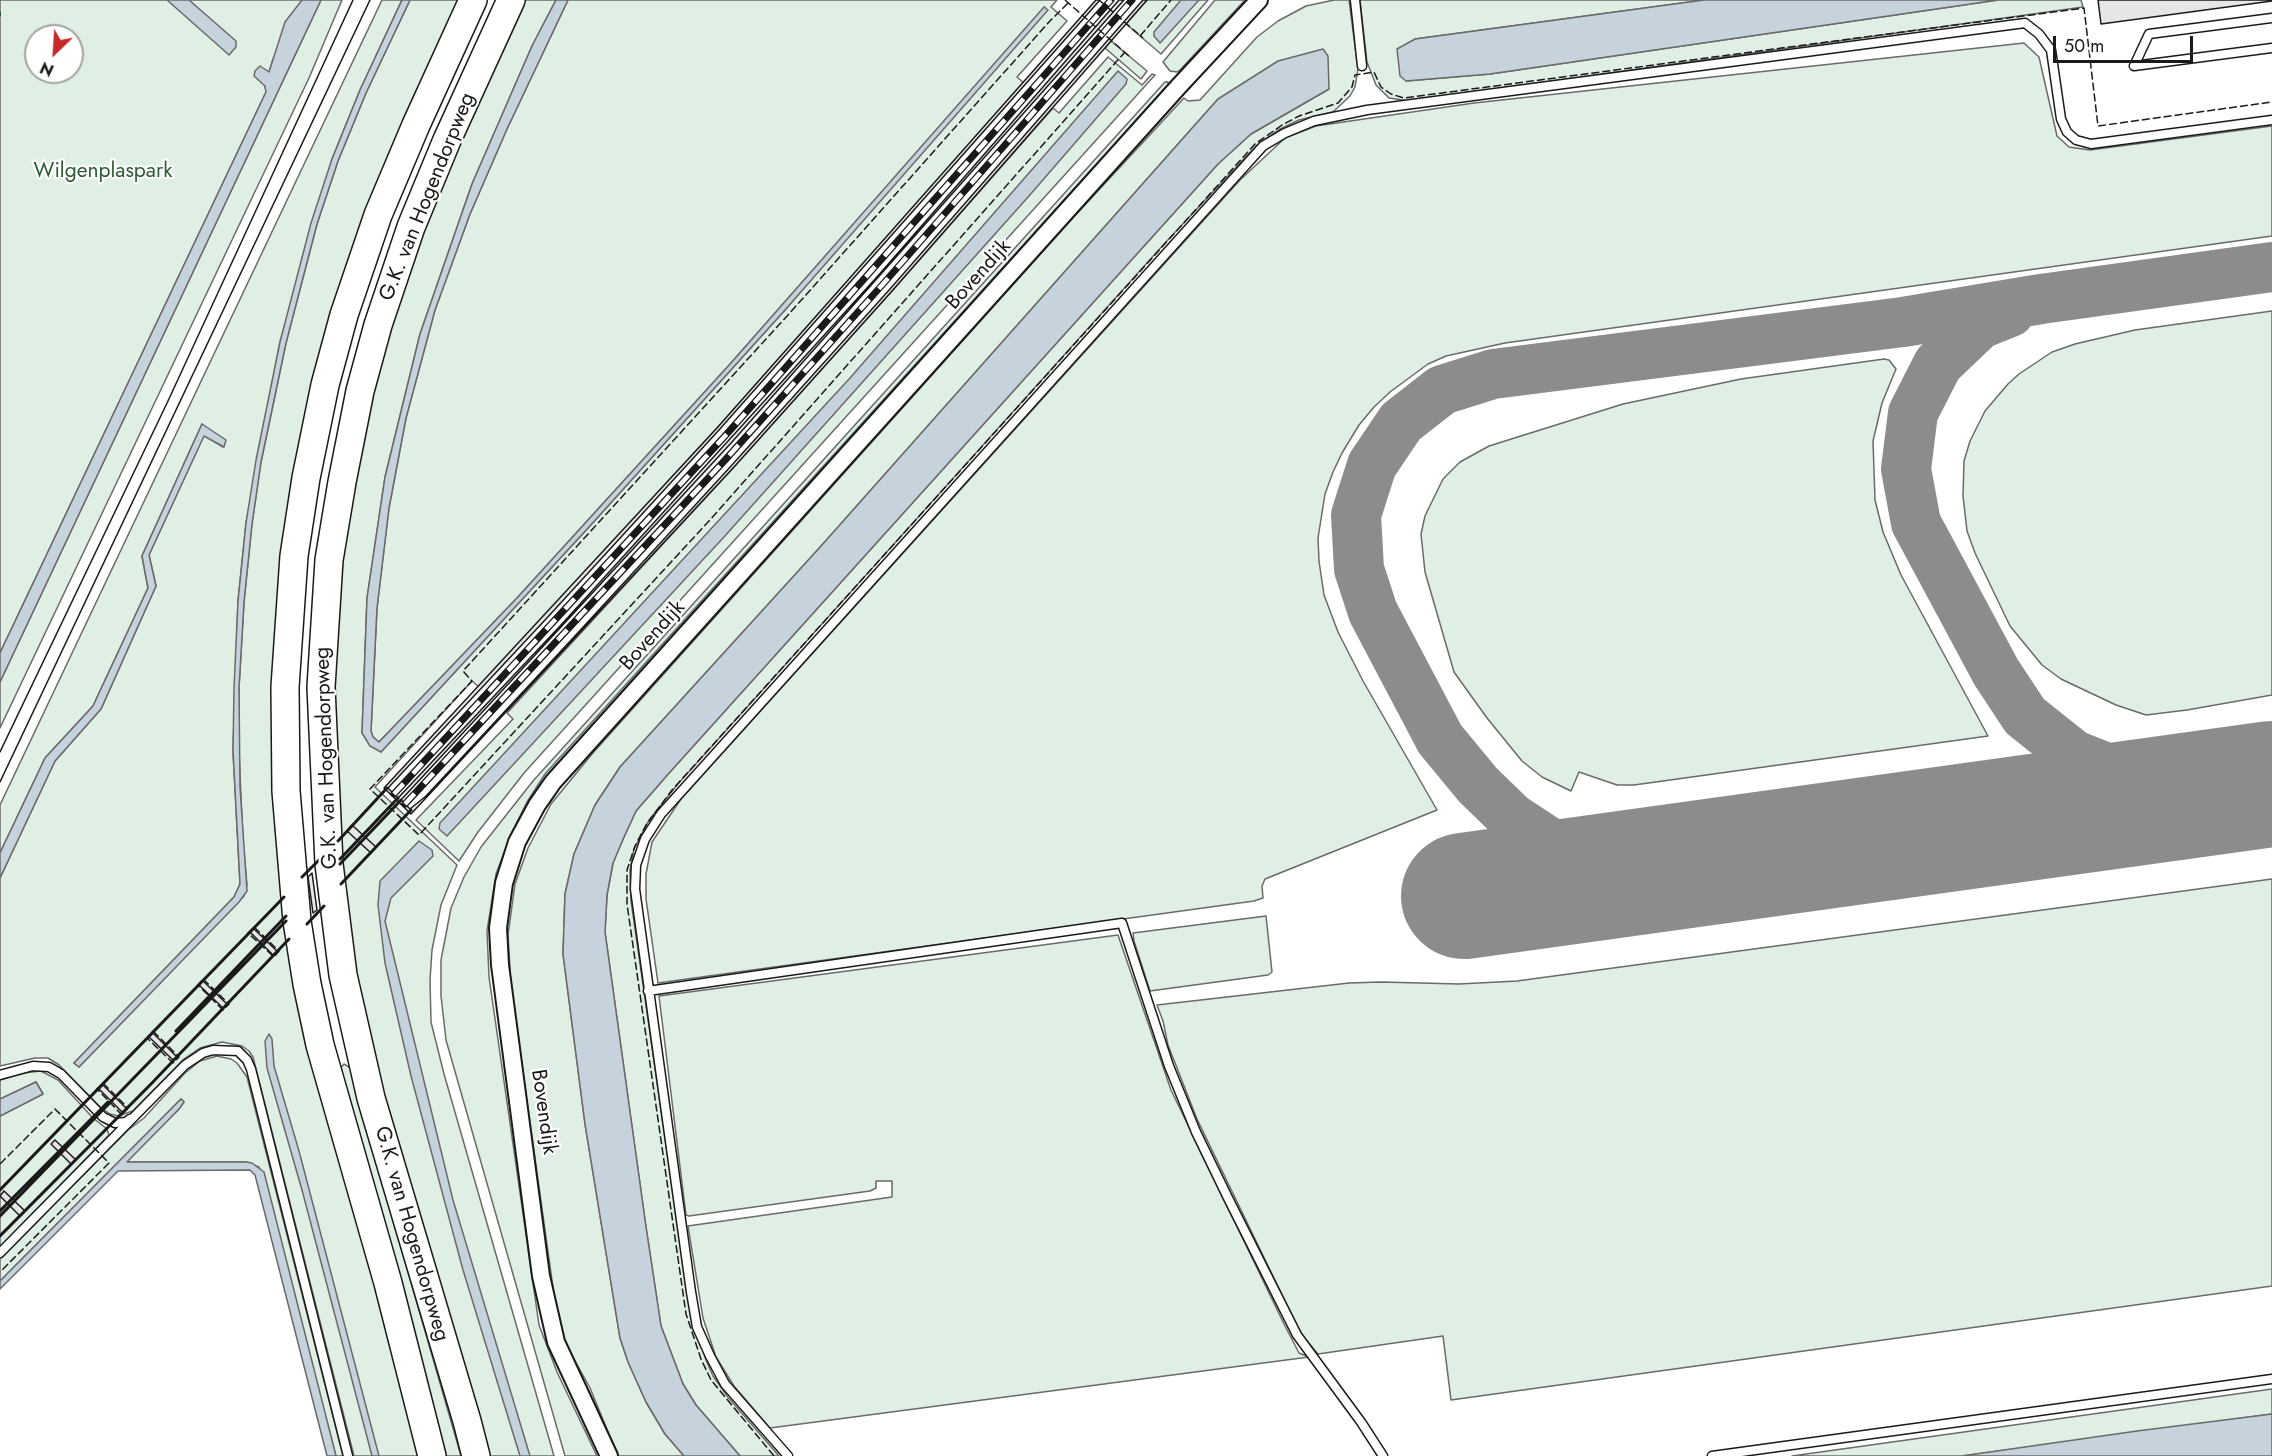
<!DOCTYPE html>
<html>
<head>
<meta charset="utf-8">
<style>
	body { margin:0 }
	#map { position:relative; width:2272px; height:1456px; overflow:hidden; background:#fff; font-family:Jost,sans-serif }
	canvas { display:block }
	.north { position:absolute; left:24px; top:24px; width:60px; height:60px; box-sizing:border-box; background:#fff; border:2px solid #a3a3a3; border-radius:50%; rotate:205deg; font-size:16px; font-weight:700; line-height:24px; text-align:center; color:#1a1a1a }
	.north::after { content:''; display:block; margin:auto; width:21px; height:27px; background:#c62828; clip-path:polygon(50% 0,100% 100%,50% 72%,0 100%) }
	.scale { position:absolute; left:2053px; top:36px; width:140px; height:27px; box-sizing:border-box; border:3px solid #1a1a1a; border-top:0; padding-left:8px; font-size:18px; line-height:21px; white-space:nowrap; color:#1a1a1a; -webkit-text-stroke:4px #fff; paint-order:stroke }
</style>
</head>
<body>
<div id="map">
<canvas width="2272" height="1456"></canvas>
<div class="north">N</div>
<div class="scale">50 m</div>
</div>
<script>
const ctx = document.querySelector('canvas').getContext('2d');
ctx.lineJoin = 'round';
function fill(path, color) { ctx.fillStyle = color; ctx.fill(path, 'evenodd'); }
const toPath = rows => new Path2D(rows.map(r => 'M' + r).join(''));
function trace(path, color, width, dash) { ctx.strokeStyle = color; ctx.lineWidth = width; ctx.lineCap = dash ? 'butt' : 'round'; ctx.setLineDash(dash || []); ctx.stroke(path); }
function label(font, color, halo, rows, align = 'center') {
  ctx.font = font + ' Jost,sans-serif'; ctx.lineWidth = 4.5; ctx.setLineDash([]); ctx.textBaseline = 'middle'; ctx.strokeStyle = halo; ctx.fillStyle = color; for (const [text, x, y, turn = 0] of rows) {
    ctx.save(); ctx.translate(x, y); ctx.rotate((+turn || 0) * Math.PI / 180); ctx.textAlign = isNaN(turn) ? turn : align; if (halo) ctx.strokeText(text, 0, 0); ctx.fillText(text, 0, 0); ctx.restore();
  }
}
const green = toPath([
	[0,0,302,0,273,59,265,86,266,92,0,653,0,0],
	[36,36,72,36,72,72,36,72,36,36],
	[321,0,342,0,309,78,0,728,0,682,321,0],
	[382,0,402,0,360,90,332,159,280,342,246,523,238,601,233,751,240,884,234,897,74,1063,79,1067,244,896,247,885,243,841,239,752,239,688,244,602,252,524,261,462,286,343,317,224,338,161,366,93,410,0,460,0,410,109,276,620,272,698,275,827,282,890,356,1208,419,1456,354,1456,253,1057,249,1051,242,1046,222,1042,200,1048,184,1059,133,1111,118,1116,110,1114,100,1107,59,1065,48,1058,35,1058,0,1066,0,878,55,761,101,709,156,586,149,555,204,435,223,447,202,424,142,556,148,588,93,706,45,758,0,853,0,805,382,0],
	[522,0,556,0,532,46,472,184,420,334,385,477,367,598,362,733,381,752,589,527,785,310,1045,7,731,363,517,598,379,742,373,737,371,731,377,608,389,508,406,418,435,310,470,214,507,129,568,0,1057,0,1051,7,1067,21,1017,77,1024,83,717,428,479,687,472,681,375,787,457,865,441,905,432,950,430,980,431,1022,444,1074,554,1456,486,1456,381,1098,342,908,331,731,337,580,375,369,428,209,522,0],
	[1147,0,1208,0,1161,54,1126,24,1147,0],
	[1215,0,1245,0,1181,69,1177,72,1170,71,1163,62,1215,0],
	[1334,0,1349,0,1358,69,1355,87,1350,96,1333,112,1299,120,1278,130,1256,146,1164,244,678,784,649,820,634,849,630,871,631,901,689,1305,706,1360,713,1376,727,1396,779,1456,740,1456,696,1405,683,1384,661,1326,646,1227,605,932,607,895,613,863,624,837,636,811,670,772,1218,164,1251,134,1329,89,1218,99,822,545,620,767,595,805,574,854,565,894,563,954,585,1124,620,1338,628,1362,646,1402,665,1434,684,1456,618,1456,590,1388,564,1341,557,1316,511,986,508,935,515,884,528,848,551,804,592,754,1071,220,1184,98,1188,101,1200,100,1257,37,1278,21,1306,6,1334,0],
	[1360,0,1704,0,1415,39,1406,81,1490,74,1998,0,2081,0,2083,7,1409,101,1389,98,1376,85,1367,62,1360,0],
	[1111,41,1147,71,1141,79,1105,48,1111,41],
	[2024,43,2039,57,2057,136,2069,147,2090,150,2272,126,2272,236,1505,343,1446,356,1428,364,1390,392,1374,407,1359,425,1342,453,1333,472,1325,494,1318,538,1319,561,1324,595,1338,632,1363,681,1437,810,1265,879,1262,886,1263,898,1254,901,658,983,646,899,646,874,652,842,681,799,1240,180,1285,138,1316,126,1474,103,2024,43],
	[1108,57,1142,85,1152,74,1155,75,524,773,478,832,459,861,416,820,513,719,507,713,734,467,892,291,1053,108,1059,113,1108,57],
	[1165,82,1168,82,1168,85,545,774,527,802,512,832,496,874,487,931,489,977,539,1325,557,1372,597,1456,565,1456,446,1040,441,996,441,960,451,908,464,877,481,847,533,781,1165,82],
	[2272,311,2272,695,2187,710,2146,715,2116,705,2061,679,2042,665,2010,626,1975,553,1967,531,1963,496,1964,461,1970,441,1985,411,2008,384,2019,374,2052,352,2075,344,2135,330,2272,311],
	[1884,359,1889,360,1896,369,1882,403,1873,441,1875,500,1883,532,1901,575,1988,736,1634,785,1617,785,1579,772,1571,791,1542,777,1522,761,1487,718,1454,672,1425,572,1421,534,1425,516,1443,479,1460,462,1489,446,1623,404,1741,379,1884,359],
	[2272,879,2272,1286,1451,1400,1443,1336,1318,1354,1301,1334,1197,1119,1168,1045,1163,1021,1157,1005,1349,983,1381,982,1459,984,1517,981,2272,879],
	[1266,916,1272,972,1268,975,1150,991,1134,941,1133,933,1266,916],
	[1118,935,1171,1090,1284,1324,1299,1353,1309,1357,770,1428,734,1386,716,1357,703,1318,688,1226,892,1197,892,1181,876,1181,876,1188,870,1191,689,1216,686,1215,659,996,1118,935],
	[217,1056,231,1059,237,1063,247,1077,343,1456,336,1456,259,1167,246,1162,126,1162,179,1109,184,1102,181,1099,0,1281,0,1259,128,1130,144,1118,185,1073,200,1061,217,1056],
	[344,1064,352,1069,374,1154,461,1456,444,1456,338,1071,344,1064],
	[41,1071,58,1080,93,1118,107,1129,109,1135,0,1247,0,1116,43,1094,36,1082,0,1099,0,1080,23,1073,41,1071],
	[2272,1389,2272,1414,1962,1456,1792,1456,2272,1389]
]);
const water = toPath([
	[167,0,189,0,236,41,236,47,229,55,167,0],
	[302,0,321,0,0,682,0,653,266,92,265,86,254,76,255,71,260,66,269,72,285,22,302,0],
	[402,0,410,0,366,93,338,161,317,224,286,343,261,462,252,524,244,602,239,688,240,787,247,891,239,902,79,1067,74,1063,234,897,240,884,233,751,234,688,238,601,246,523,256,460,280,342,311,223,332,159,360,90,402,0],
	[556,0,568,0,507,129,470,214,435,310,406,418,389,508,377,608,371,731,373,737,379,742,517,598,731,363,1044,7,1048,10,785,310,589,527,381,752,370,746,362,733,367,598,385,477,420,334,472,184,532,46,556,0],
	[1181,0,1199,0,1160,43,1154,36,1154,32,1181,0],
	[1704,0,1998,0,1490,74,1406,81,1400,76,1397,49,1415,39,1704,0],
	[1323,49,1328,56,1329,89,1251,134,1218,164,670,772,636,811,624,837,613,863,607,895,605,932,646,1227,661,1326,683,1384,696,1405,740,1456,684,1456,665,1434,646,1402,628,1362,620,1338,585,1124,563,954,565,894,574,854,595,805,620,767,822,545,1218,99,1278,61,1323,49],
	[1118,71,1127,79,1126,84,1029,196,724,537,447,836,439,829,440,823,850,378,1118,71],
	[202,424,226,440,224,447,204,436,149,555,156,586,101,709,55,761,0,878,0,853,45,758,93,706,148,588,142,556,202,424],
	[419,841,432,850,433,856,391,898,385,921,453,1200,530,1456,520,1456,463,1270,411,1076,385,963,378,905,380,881,419,841],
	[269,1034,272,1039,274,1066,299,1151,379,1456,372,1456,302,1190,267,1068,265,1041,269,1034],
	[36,1082,43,1094,0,1116,0,1099,36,1082],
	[181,1099,184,1102,179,1109,127,1162,246,1162,252,1163,264,1172,336,1456,327,1456,255,1175,250,1170,118,1171,0,1289,0,1281,181,1099],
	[2272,1414,2272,1456,1962,1456,2137,1431,2272,1414]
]);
const taxiway = toPath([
	[2010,312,1980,324,1938,364,1913,413,1906,469,1916,523,1996,672,2025,716,2074,755,2127,776,2191,783,2260,785],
	[1695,864,1605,859,1553,845,1512,818,1478,785,1440,739,1373,612,1359,569,1356,515,1372,465,1401,422,1442,390,1493,374,1903,322,2041,299,2272,267]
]);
const runway = toPath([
	[1464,896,2272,784]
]);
const building = toPath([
	[1096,0,1100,0,719,430,546,619,388,788,398,798,561,625,876,278,1119,0,1124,0,732,442,401,800,410,809,426,796,574,637,732,465,890,289,1143,0,1147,0,892,291,734,467,411,814,384,788,717,428,1096,0],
	[2098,0,2272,0,2272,1,2101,24,2098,0],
	[352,825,376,847,371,853,347,831,352,825],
	[312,873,317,910,313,913,308,877,312,873],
	[254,929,277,951,273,955,250,932,254,929],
	[203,981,227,1004,223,1008,199,985,203,981],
	[153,1033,177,1057,173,1060,149,1037,153,1033],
	[103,1085,127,1109,123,1113,99,1089,103,1085],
	[55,1140,76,1160,71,1164,51,1144,55,1140],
	[4,1191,25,1211,20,1216,0,1196,4,1191]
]);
const service = toPath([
	[1355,0,1362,66],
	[2272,18,2149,34,2134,66,2272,48],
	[648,991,1122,923,1169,1066,1196,1132,1228,1198,1297,1335,1361,1422,1383,1456],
	[0,1075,33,1066,49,1067,61,1074,103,1117,115,1123,126,1122,130,1119],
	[0,1253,185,1065,203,1053,213,1050,238,1051,247,1060,251,1069,348,1456],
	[788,1456,725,1384,710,1356,697,1327,691,1292,635,889,636,865,645,839,661,814,1263,146,1285,133,1314,121,1367,110,2025,23,2039,34,2051,50,2061,119,2067,132,2076,140,2091,144,2272,120],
	[1712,1456,2272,1379]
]);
const minor = toPath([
	[609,1456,556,1342,541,1276,500,965,498,928,504,883,517,842,537,805,553,782,1179,86,1259,0]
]);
const primary = toPath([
	[432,1456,388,1283,320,1045,307,984,297,921,286,791,285,687,294,556,306,478,325,385,344,315,378,215,416,125,473,0],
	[476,1456,467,1421,371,1098,343,975,329,864,321,687,329,560,342,482,360,391,378,325,411,227,447,140,511,0]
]);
const tram = toPath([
	[0,752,168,401,353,0],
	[0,782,370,0]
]);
const rail = toPath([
	[394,794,725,436,1111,0],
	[405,804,726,459,883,284,1132,0]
]);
const hedge = toPath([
	[0,14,1,14]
]);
const fence = toPath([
	[1065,0,1129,56],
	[1099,0,1143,38],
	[1068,3,1049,22,788,315,463,671,472,681,370,789,419,835,709,521,1125,52],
	[1140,36,1171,0],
	[254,927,279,951,274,957,248,933,254,927],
	[203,979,229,1004,223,1010,198,985,203,979],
	[153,1031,179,1057,173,1063,147,1038,153,1031],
	[103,1083,128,1108,122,1115,97,1089,103,1083],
	[0,1164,55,1109,109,1163,0,1272],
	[774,1456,711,1380,701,1359,686,1314,627,904,627,870,635,846,646,825,672,790,1255,144,1282,125,1299,116,1338,103,1352,87,1355,75,1374,72,1381,87,1391,94,1404,98,2084,8,2098,126,2272,102]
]);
const wall = toPath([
	[338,841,387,788],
	[340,859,398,798],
	[340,864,401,800],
	[302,877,319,860],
	[341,884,411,810],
	[307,924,324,906],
	[176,1031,286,916],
	[0,1190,284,897],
	[0,1211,108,1102],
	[0,1216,286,921],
	[0,1236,152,1083,289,939]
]);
const parkNames = [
	["Wilgenplaspark",103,172]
];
const streetNames = [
	["G.K. van Hogendorpweg",428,197,-68],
	["Bovendijk",979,275,-48],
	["Bovendijk",653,636,-48],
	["G.K. van Hogendorpweg",327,758,-92],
	["Bovendijk",543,1112,82],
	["G.K. van Hogendorpweg",411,1234,74]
];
fill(green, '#e0efe3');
trace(green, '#6a6a6a', 1.5);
fill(water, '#c6d2dc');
trace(water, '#6a6a6a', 1.5);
trace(taxiway, '#8c8c8c', 50);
trace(runway, '#8c8c8c', 126);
fill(building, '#e6e6e6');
trace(building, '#1a1a1a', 1.5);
trace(service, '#1a1a1a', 11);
trace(minor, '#1a1a1a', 20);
trace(primary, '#1a1a1a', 30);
trace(service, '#fff', 8);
trace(minor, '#fff', 16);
trace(primary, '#fff', 27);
trace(tram, '#1a1a1a', 1.5);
trace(rail, '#1a1a1a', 7);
trace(rail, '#fff', 4.5, [14]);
trace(hedge, '#2b5a34', 4.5, [3, 4.5]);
trace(fence, '#1a1a1a', 1.5, [8, 3]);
trace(wall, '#1a1a1a', 3);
label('21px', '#2b5a34', '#fff', parkNames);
label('21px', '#1a1a1a', '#fff', streetNames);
</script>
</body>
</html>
